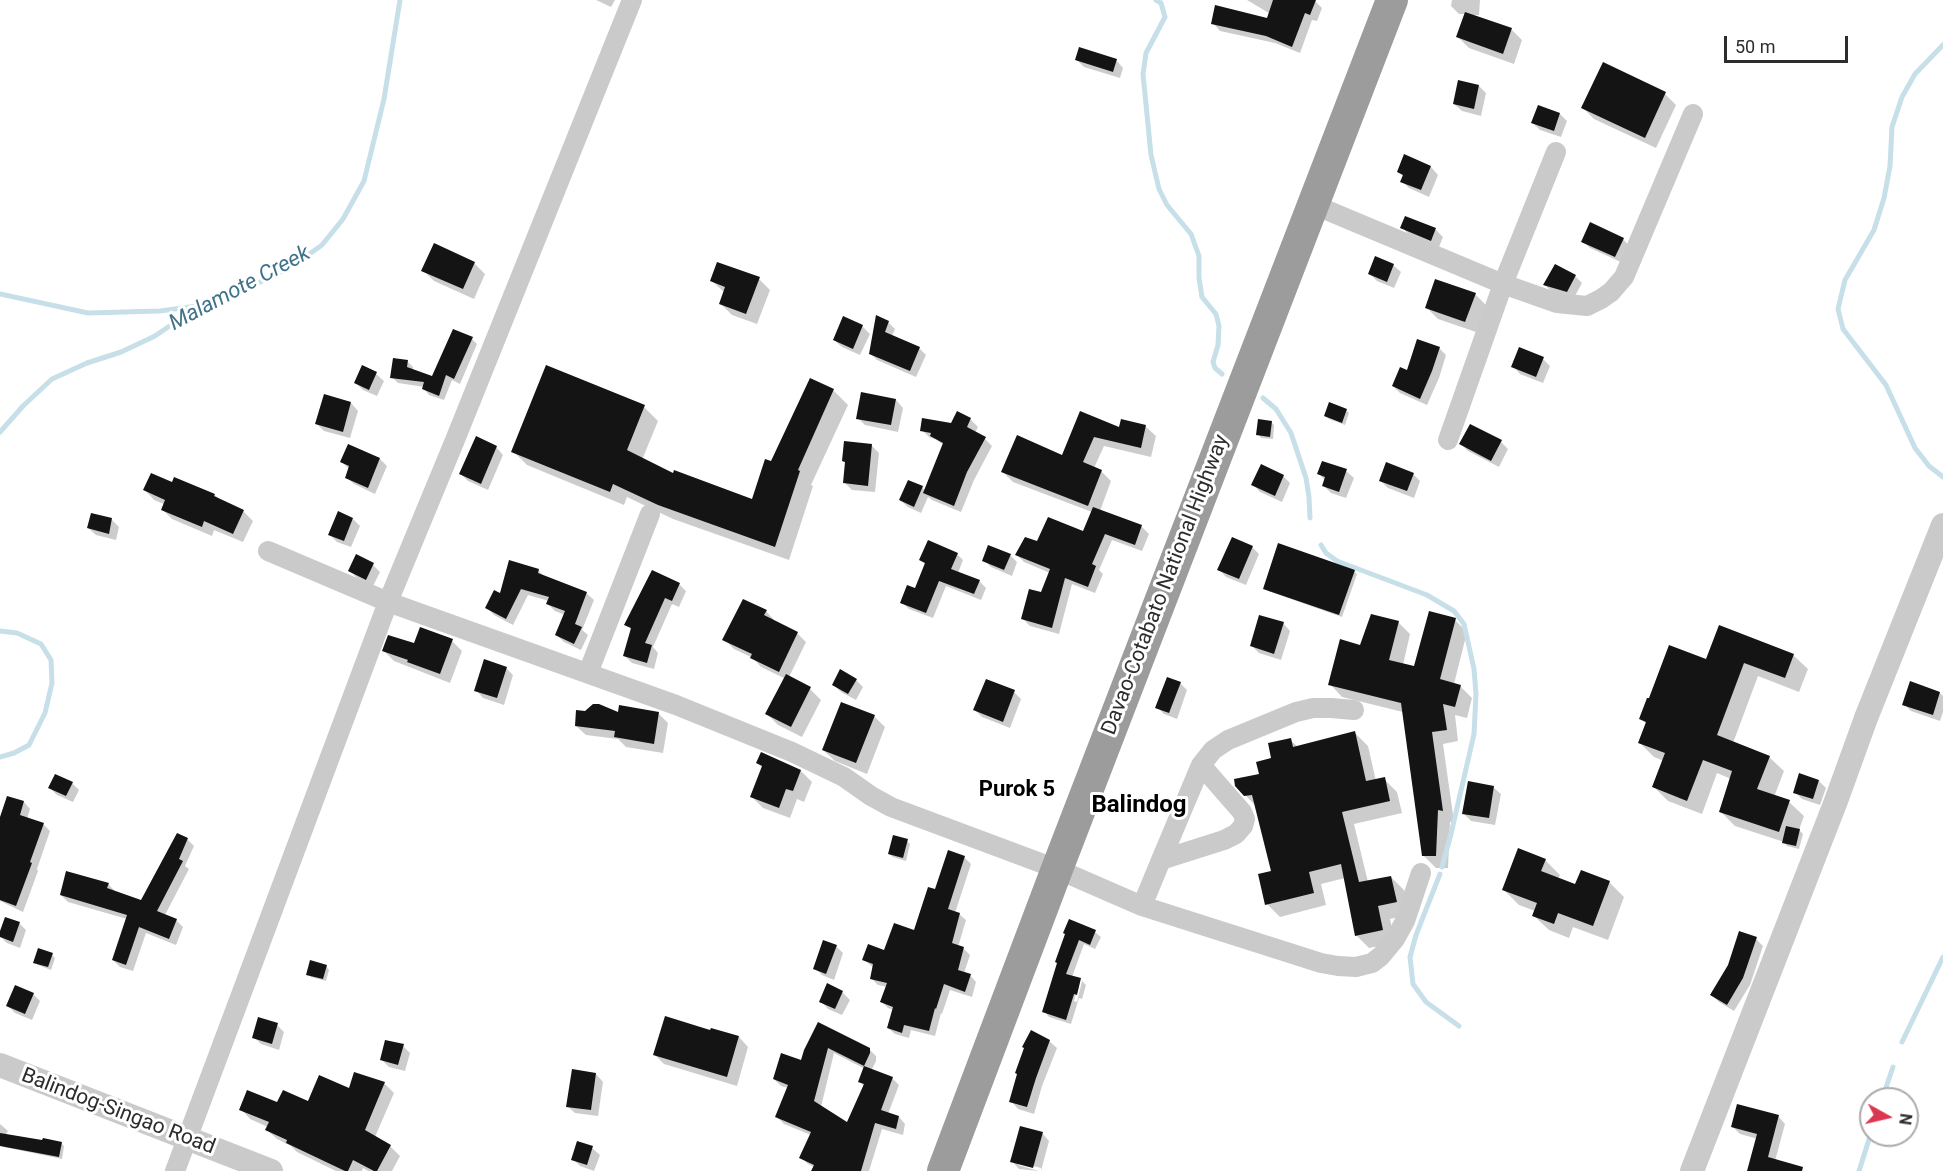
<!DOCTYPE html>
<html>
<head>
<meta charset="utf-8">
<style>
	body { margin:0 }
	#map { position:relative; width:1943px; height:1171px; overflow:hidden; background:#fff; font-family:Roboto,sans-serif }
	canvas { display:block }
	.north { position:absolute; left:1859px; top:1087px; width:60px; height:60px; box-sizing:border-box; background:#fff; border:2px solid #ababab; border-radius:50%; rotate:98deg; font-size:16px; font-weight:700; line-height:24px; text-align:center; color:#2d2d2d }
	.north::after { content:''; display:block; margin:auto; width:21px; height:27px; background:#dc3751; clip-path:polygon(50% 0,100% 100%,50% 72%,0 100%) }
	.scale { position:absolute; left:1724px; top:36px; width:124px; height:27px; box-sizing:border-box; border:3px solid #2d2d2d; border-top:0; padding-left:8px; font-size:18px; line-height:21px; white-space:nowrap; color:#2d2d2d; -webkit-text-stroke:4px #fff; paint-order:stroke }
</style>
</head>
<body>
<div id="map">
<canvas width="1943" height="1171"></canvas>
<div class="north">N</div>
<div class="scale">50 m</div>
</div>
<script>
const ctx = document.querySelector('canvas').getContext('2d');
ctx.lineJoin = 'round';
function fill(path, color) { ctx.fillStyle = color; ctx.fill(path, 'evenodd'); }
const toPath = rows => new Path2D(rows.map(r => 'M' + r).join(''));
function trace(path, color, width, dash) { ctx.strokeStyle = color; ctx.lineWidth = width; ctx.lineCap = dash ? 'butt' : 'round'; ctx.setLineDash(dash || []); ctx.stroke(path); }
function label(font, color, halo, rows, align = 'center') {
  ctx.font = font + ' Roboto,sans-serif'; ctx.lineWidth = 6; ctx.setLineDash([]); ctx.textBaseline = 'middle'; ctx.strokeStyle = halo; ctx.fillStyle = color; for (const [text, x, y, turn = 0] of rows) {
    ctx.save(); ctx.translate(x, y); ctx.rotate((+turn || 0) * Math.PI / 180); ctx.textAlign = isNaN(turn) ? turn : align; if (halo) ctx.strokeText(text, 0, 0); ctx.fillText(text, 0, 0); ctx.restore();
  }
}
const shadow = toPath([
	[596,0,615,0,611,7],
	[1247,0,1314,0,1322,8,1317,21,1312,20,1300,53,1275,43,1220,31,1213,23,1216,7,1284,22],
	[1452,0,1480,0,1479,15,1472,15,1511,29,1522,40,1514,64,1469,48,1458,37,1466,14,1459,14,1451,6],
	[1077,60,1116,60,1123,68,1120,78,1084,67],
	[1479,86,1486,93,1481,116,1462,111,1454,104],
	[1665,94,1676,105,1656,148,1594,119,1583,108],
	[1560,114,1567,121,1561,137,1540,130,1533,123],
	[1405,156,1431,167,1438,175,1429,197,1409,188,1402,181,1404,177,1398,171],
	[1405,218,1436,230,1443,237,1439,247,1409,235,1402,227],
	[1623,239,1630,247,1623,263,1590,248,1583,241],
	[474,263,485,274,474,299,434,281,423,270],
	[1393,265,1401,272,1394,288,1377,281,1370,274],
	[1575,276,1582,283,1574,298,1552,292,1545,285],
	[759,279,770,290,757,324,732,315,721,304,725,293,712,281],
	[1475,294,1486,305,1476,332,1438,319,1427,308],
	[844,318,863,327,870,334,860,355,842,347,834,340],
	[888,322,895,329,892,336,919,348,926,355,916,377,877,360,870,353],
	[472,339,477,344,460,384,452,380,444,400,429,395,424,389,425,387,398,383,392,377,408,362,413,367,413,371,433,378],
	[1439,348,1446,355,1439,378,1427,405,1400,393,1393,386],
	[1543,359,1550,366,1543,383,1520,374,1513,366],
	[363,367,376,374,384,381,377,396,363,390,356,383],
	[810,380,834,391,848,405,811,485,813,486,789,560,673,519,627,497,624,505,527,465,513,451,644,407,658,421,642,460,674,475,753,501],
	[863,394,896,400,903,408,898,432,865,425,858,418],
	[325,396,351,403,358,411,350,438,324,431,317,424],
	[1346,410,1349,413,1345,425,1329,419,1325,416],
	[957,413,971,420,978,427,975,433,985,439,992,446,974,480,961,512,932,500,928,497,921,513,908,507,900,500,922,487,925,491,944,445,935,439,929,437,922,430,952,425],
	[1081,413,1120,429,1145,426,1156,436,1151,457,1104,446,1094,468,1101,471,1111,481,1100,511,1142,527,1149,534,1142,551,1112,540,1099,570,1103,574,1095,593,1072,584,1059,634,1030,626,1023,619,1042,594,1050,573,1024,562,1017,555,1038,543,1084,533,1092,512,1013,482,1003,472,1063,457],
	[1271,422,1274,425,1273,439,1261,438,1258,434],
	[1501,442,1508,449,1499,467,1468,451,1461,444],
	[871,445,879,453,875,492,852,490,845,483,847,464,843,461],
	[349,446,380,459,387,466,375,494,354,484,346,477,350,470,342,462],
	[496,447,503,455,488,490,468,481,461,474],
	[1346,471,1354,478,1346,498,1331,493,1324,486,1326,481,1319,474],
	[1413,474,1420,481,1414,498,1388,488,1381,481],
	[1283,476,1290,483,1282,502,1260,492,1253,484],
	[173,484,215,495,220,500,243,511,253,521,243,542,214,530,212,536,172,519,162,509,164,504,154,500,145,490],
	[92,515,112,520,119,527,116,540,96,535,88,528],
	[353,519,360,526,351,547,337,542,330,535],
	[1252,547,1259,554,1246,585,1226,577,1219,569],
	[957,554,963,560,958,573,979,581,986,588,981,600,946,586,933,618,909,609,902,602,916,590,926,565,921,560],
	[1010,555,1017,562,1012,576,991,567,984,560],
	[373,565,380,572,373,586,357,578,350,571],
	[538,570,545,577,586,593,594,600,582,630,588,635,581,650,564,642,556,635,565,615,555,611,548,604,549,601,528,595,513,625,494,615,487,608,501,595],
	[1354,571,1357,574,1342,617,1268,591,1265,588],
	[679,584,686,591,679,607,672,604,653,647,658,653,654,669,632,663,625,656,632,630,626,625],
	[766,611,775,621,797,633,806,642,789,677,810,689,821,700,802,737,778,725,767,714,786,679,761,667,753,658,734,649,724,639],
	[1455,620,1467,632,1454,684,1460,686,1472,698,1467,718,1455,715,1458,741,1443,744,1454,822,1450,822,1448,868,1436,868,1423,855,1403,712,1342,697,1330,684,1361,647,1398,622,1410,634,1403,665,1416,668],
	[1283,623,1290,631,1281,660,1259,653,1252,646],
	[452,641,462,651,450,683,394,661,384,651],
	[1793,655,1808,669,1799,692,1758,676,1733,743,1769,757,1784,771,1774,797,1789,802,1804,816,1799,830,1803,834,1799,849,1787,846,1784,842,1735,826,1720,811,1731,779,1717,773,1702,814,1668,801,1654,787,1664,761,1654,757,1640,743,1647,724,1641,719,1707,661],
	[506,668,513,675,504,705,483,698,476,690],
	[856,680,863,687,856,700,841,692,834,685],
	[1180,683,1187,690,1177,719,1164,714,1157,707],
	[1014,692,1021,699,1010,728,982,717,975,710],
	[1940,693,1943,696,1943,712,1940,721,1911,711,1904,704],
	[658,713,668,723,663,753,626,747,618,739,586,735,576,726,619,714],
	[874,716,885,727,867,774,835,761,823,750],
	[1355,733,1368,746,1376,781,1384,779,1397,792,1402,813,1354,824,1368,882,1391,877,1404,890,1409,915,1390,919,1395,943,1369,948,1356,935,1345,878,1321,884,1326,905,1280,917,1267,904,1272,872,1257,807,1245,795,1290,740,1298,747],
	[761,754,801,771,812,782,804,802,797,799,790,818,763,808,752,797,763,767,758,763],
	[1819,781,1826,788,1820,805,1802,799,1795,792],
	[72,783,79,790,73,802,57,795,50,788],
	[1493,787,1501,794,1495,825,1471,821,1463,813],
	[8,798,24,802,30,809,27,819,43,824,50,831,37,869,38,871,23,912,0,901,0,822],
	[187,839,194,846,185,866,189,869,165,915,176,920,183,927,176,945,146,933,133,971,120,967,113,960,127,919,68,902,61,895,108,884,115,891,142,902],
	[907,841,910,844,906,861,893,857,889,854],
	[964,857,971,864,955,913,959,914,966,920,958,947,964,949,970,955,964,973,970,975,976,982,972,997,950,990,942,1014,941,1013,935,1036,911,1030,909,1038,895,1034,888,1028,894,1010,888,1008,882,1002,888,987,878,985,871,978,874,968,864,960,885,952,915,932,936,891],
	[1545,860,1560,875,1558,879,1576,886,1609,882,1624,897,1608,940,1573,927,1569,938,1549,930,1534,916,1535,911,1519,905,1504,890],
	[19,923,26,930,20,948,7,943,0,936],
	[1095,932,1101,937,1095,949,1084,944,1072,977,1082,981,1079,981,1074,1001,1077,1002,1082,981,1086,985,1082,999,1079,998,1071,1024,1049,1017,1044,1011,1067,935],
	[1756,939,1763,946,1750,985,1734,1011,1719,1002,1712,995],
	[836,946,843,953,834,980,822,975,815,968],
	[52,955,55,958,51,970,38,965,35,962],
	[326,966,329,970,326,981,311,977,308,974],
	[828,985,843,993,850,1000,842,1015,828,1009,821,1001],
	[33,994,40,1001,32,1020,15,1013,8,1006],
	[818,1024,869,1049,876,1056,876,1061,871,1071,892,1078,899,1085,888,1114,899,1117,905,1124,903,1135,882,1129,869,1171,813,1171,814,1167,808,1164,801,1157,811,1135,784,1124,777,1117,788,1088,781,1086,774,1079,802,1062],
	[834,1053,865,1069,860,1082,864,1086,847,1124,821,1107],
	[277,1025,284,1032,279,1050,261,1044,254,1037],
	[711,1032,739,1037,748,1047,737,1086,664,1064,655,1055],
	[1049,1041,1057,1048,1042,1086,1034,1114,1018,1109,1011,1101],
	[403,1046,410,1053,405,1071,389,1067,382,1060],
	[596,1074,603,1082,598,1116,575,1113,567,1106],
	[384,1083,394,1093,375,1137,390,1146,400,1156,392,1171,368,1171,363,1168,362,1171,336,1171,297,1152,291,1146,277,1139,267,1130,268,1127,250,1119,241,1109,278,1104,309,1103,350,1090],
	[1778,1116,1785,1124,1775,1161,1786,1171,1749,1171,1758,1139,1740,1134,1733,1127],
	[0,1124,8,1131,5,1136,61,1143,64,1146,62,1159,4,1147,0,1140],
	[1042,1133,1049,1141,1041,1171,1041,1168,1018,1162,1018,1165,1039,1171,1019,1169,1012,1161],
	[592,1148,600,1155,594,1171,580,1166,573,1159]
]);
const stream = toPath([
	[1156,0,1161,3,1165,17,1146,53,1143,74,1151,155,1159,189,1167,205,1191,234,1199,256,1199,278,1202,297,1216,314,1219,326,1218,345,1213,362,1215,368,1222,374],
	[1943,45,1915,74,1902,97,1892,127,1890,166,1884,198,1874,230,1845,280,1838,309,1843,329,1886,385,1915,448,1929,466,1943,477],
	[0,294,88,313,160,311,197,306],
	[1263,398,1276,409,1291,433,1306,478,1309,497,1310,518],
	[0,432,23,406,52,379,87,363,121,352,155,336,200,305,231,292,258,283,294,265,322,245,343,219,364,181,384,99,400,0],
	[1321,545,1326,553,1337,561,1427,595,1454,611,1464,624,1474,669,1476,694,1474,734,1451,834,1442,867],
	[0,631,17,633,41,644,51,660,52,683,45,713,29,745,14,753,0,757],
	[1440,874,1416,935,1410,957,1413,984,1426,1002,1459,1026],
	[1902,1042,1943,957],
	[1882,1099,1893,1067],
	[1859,1171,1871,1133]
]);
const building = toPath([
	[1273,0,1316,0,1310,15,1305,13,1292,47,1266,36,1211,24,1215,5,1267,18],
	[1465,12,1512,28,1503,54,1456,37],
	[1079,47,1117,59,1113,72,1075,60],
	[1603,62,1666,92,1645,138,1581,108],
	[1458,80,1479,85,1474,109,1453,104],
	[1538,105,1560,113,1554,131,1531,123],
	[1404,154,1431,166,1421,190,1400,182,1403,175,1397,172],
	[1405,216,1436,228,1431,241,1400,228],
	[1590,222,1624,238,1615,257,1581,242],
	[434,243,475,262,463,289,421,271],
	[1375,256,1394,264,1387,282,1368,274],
	[717,262,760,277,746,314,719,304,725,287,710,281],
	[1555,264,1576,275,1567,292,1543,285],
	[1435,279,1476,293,1465,322,1425,308],
	[876,315,889,321,885,332,920,347,910,371,869,354],
	[843,316,863,325,853,349,833,340],
	[453,329,473,337,454,379,446,375,439,396,422,389,424,382,390,378,393,358,408,360,407,367,432,376],
	[1417,339,1440,347,1432,371,1420,399,1392,386,1400,367,1407,370],
	[1519,347,1544,357,1536,377,1511,367],
	[362,365,377,372,369,390,354,383],
	[546,365,645,405,627,450,673,473,674,470,752,499,765,459,771,461,810,378,834,389,798,470,800,471,775,547,658,505,613,484,610,492,511,452],
	[861,392,896,399,891,425,856,419],
	[324,394,351,402,343,432,315,424],
	[1329,402,1347,409,1342,423,1324,416],
	[957,411,971,418,967,427,986,437,967,472,954,506,923,493,943,443,930,436,931,433,920,431,922,418,951,423],
	[1080,411,1119,427,1121,419,1146,425,1141,448,1094,437,1083,462,1102,470,1088,506,1001,472,1017,435,1062,455],
	[1258,419,1272,421,1270,437,1256,435],
	[1470,424,1502,440,1491,461,1459,444],
	[476,436,497,446,481,484,459,474],
	[844,441,872,444,868,486,843,483,845,462,842,461],
	[348,444,380,458,368,488,345,478,349,466,340,462],
	[1322,461,1347,469,1339,492,1322,486,1325,477,1317,474],
	[1386,462,1414,473,1407,491,1379,481],
	[1261,464,1284,475,1275,496,1251,485],
	[151,473,172,482,174,477,215,494,214,496,244,510,233,534,204,521,202,527,161,510,165,500,143,490],
	[908,480,923,486,914,507,899,500],
	[1093,507,1142,525,1135,545,1105,534,1092,564,1096,566,1088,587,1065,578,1052,628,1021,619,1029,589,1041,592,1050,569,1015,555,1025,537,1037,541,1048,517,1083,531],
	[338,511,353,518,344,541,328,535],
	[91,513,112,518,109,534,87,528],
	[1232,537,1253,546,1239,579,1217,570],
	[928,540,958,553,951,569,980,580,974,594,939,581,926,613,900,603,907,585,915,588,925,563,919,560],
	[1278,543,1355,570,1339,615,1263,589],
	[988,545,1011,554,1004,570,982,561],
	[356,554,374,563,366,580,348,571],
	[509,560,539,569,538,573,587,592,575,624,582,627,574,644,555,635,565,611,546,604,549,597,521,589,506,619,485,608,494,590,500,593],
	[652,570,680,583,672,601,665,598,645,643,652,645,647,663,623,656,631,628,624,625],
	[743,599,767,610,764,615,798,632,779,672,750,658,752,654,722,640],
	[1429,611,1456,618,1440,679,1461,685,1455,707,1443,704,1447,730,1432,732,1443,811,1438,810,1436,856,1422,856,1401,703,1328,685,1340,639,1360,645,1371,614,1399,621,1389,660,1414,666],
	[1259,615,1284,622,1274,654,1250,646],
	[1719,625,1794,654,1785,678,1744,663,1717,735,1770,756,1757,789,1790,800,1779,832,1719,812,1732,771,1703,760,1687,801,1652,787,1665,753,1638,743,1646,722,1639,719,1647,698,1649,698,1669,645,1706,659],
	[420,627,453,639,440,674,407,662,408,660,382,651,388,635,414,643],
	[484,659,507,667,497,698,474,691],
	[840,669,857,679,848,694,832,685],
	[786,674,811,687,791,727,765,714],
	[1167,677,1181,682,1169,713,1155,708],
	[986,679,1015,690,1003,722,973,710],
	[1910,681,1940,692,1933,715,1902,705],
	[841,702,875,715,856,763,822,750],
	[593,704,599,704,618,712,619,705,659,712,654,744,614,737,615,731,575,726,576,710,585,711],
	[1355,731,1366,781,1385,777,1390,801,1342,812,1359,882,1391,876,1397,902,1378,906,1383,930,1355,936,1341,864,1309,872,1314,893,1265,905,1258,874,1271,871,1252,795,1244,796,1235,786,1234,779,1259,774,1256,762,1271,758,1268,743,1291,738,1293,747],
	[761,752,801,770,793,791,786,789,779,808,750,797,762,766,756,763],
	[1799,773,1819,780,1813,799,1793,793],
	[55,774,73,782,66,796,48,788],
	[1468,781,1494,786,1489,818,1462,814],
	[7,796,24,801,20,815,44,823,30,862,32,863,16,906,0,900,0,817],
	[1786,826,1800,829,1796,846,1782,843],
	[177,833,188,838,179,859,183,861,157,911,177,919,169,939,139,927,126,965,112,960,127,915,60,895,66,871,109,883,107,888,141,900],
	[893,835,908,839,903,858,888,854],
	[1518,848,1546,859,1541,871,1575,884,1581,870,1610,881,1593,926,1558,913,1554,924,1532,916,1537,903,1502,890],
	[948,850,965,856,948,909,960,913,952,943,964,947,958,970,971,974,965,992,944,984,936,1009,935,1008,929,1031,904,1025,902,1033,887,1028,893,1007,880,1002,887,983,870,979,873,964,862,960,868,944,884,950,894,923,914,930,928,887,935,889],
	[5,917,20,922,13,942,0,937,0,931],
	[1069,919,1096,930,1090,945,1079,940,1066,974,1081,978,1077,995,1074,994,1066,1020,1042,1012,1057,963,1055,962,1065,934,1063,933],
	[1739,931,1757,937,1743,978,1727,1005,1710,995,1728,965],
	[823,940,837,945,826,974,813,969],
	[38,948,53,953,48,967,33,963],
	[310,960,327,965,323,979,306,975],
	[827,983,843,991,835,1009,819,1002],
	[15,985,34,993,25,1014,6,1006],
	[665,1016,710,1030,711,1028,739,1036,727,1077,653,1055],
	[258,1017,278,1023,272,1044,252,1038],
	[818,1022,870,1048,870,1053,864,1066,828,1048,814,1101,847,1122,864,1084,858,1082,864,1066,893,1077,881,1110,899,1116,896,1129,875,1123,861,1171,811,1171,814,1165,799,1158,811,1132,775,1117,788,1085,773,1079,781,1053,801,1060,804,1050],
	[1031,1030,1050,1040,1036,1078,1027,1107,1009,1102,1017,1074,1015,1073,1024,1048,1022,1047],
	[385,1040,404,1044,398,1065,380,1060],
	[572,1069,596,1073,591,1110,566,1107],
	[354,1072,385,1082,365,1130,391,1145,377,1171,374,1171,353,1160,348,1171,345,1171,286,1143,287,1140,265,1130,269,1122,239,1110,247,1090,277,1102,283,1090,308,1101,319,1075,349,1088],
	[1737,1104,1779,1115,1768,1157,1803,1167,1802,1171,1747,1171,1757,1134,1731,1127],
	[1020,1126,1043,1132,1033,1168,1010,1162],
	[0,1133,42,1140,43,1138,62,1142,59,1157,0,1146],
	[577,1141,593,1146,587,1165,571,1160]
]);
const minor = toPath([
	[1312,204,1503,284,1557,303,1587,306,1601,299,1611,292,1624,277,1693,114],
	[1448,440,1503,284,1556,152],
	[268,551,388,602,676,705,792,752,844,777,871,796,891,807,1057,869,1142,906,1321,963,1338,966,1356,967,1372,963,1381,956,1395,939,1405,921,1421,873],
	[588,673,650,514],
	[1201,765,1213,750,1228,740,1296,712,1313,708,1331,708,1354,710],
	[1142,906,1161,860,1201,765,1242,812,1245,819,1243,826,1236,834,1224,840,1161,860],
	[175,1171,388,602,455,440,632,0]
]);
const tertiary = toPath([
	[0,1065,271,1171],
	[1692,1171,1836,801,1866,718,1943,525]
]);
const trunk = toPath([
	[943,1171,1057,869,1392,0]
]);
const streetNames = [
	["Davao-Cotabato National Highway",1166,585,-69],
	["Balindog-Singao Road",118,1112,21]
];
const waterNames = [
	["Malamote Creek",240,289,-28]
];
const neighbourhoodNames = [
	["Purok 5",1017,790]
];
const quarterNames = [
	["Balindog",1139,806]
];
fill(shadow, '#0003');
trace(stream, '#c7dfe9', 5);
fill(building, '#141414');
trace(minor, '#cacaca', 20);
trace(tertiary, '#cacaca', 24);
trace(trunk, '#9c9c9c', 32);
label('21px', '#2d2d2d', '#fff', streetNames);
label('italic 22px', '#3f738a', '#fff', waterNames);
label('bold 22px', '#000', '#fff', neighbourhoodNames);
label('bold 24px', '#000', '#fff', quarterNames);
</script>
</body>
</html>
